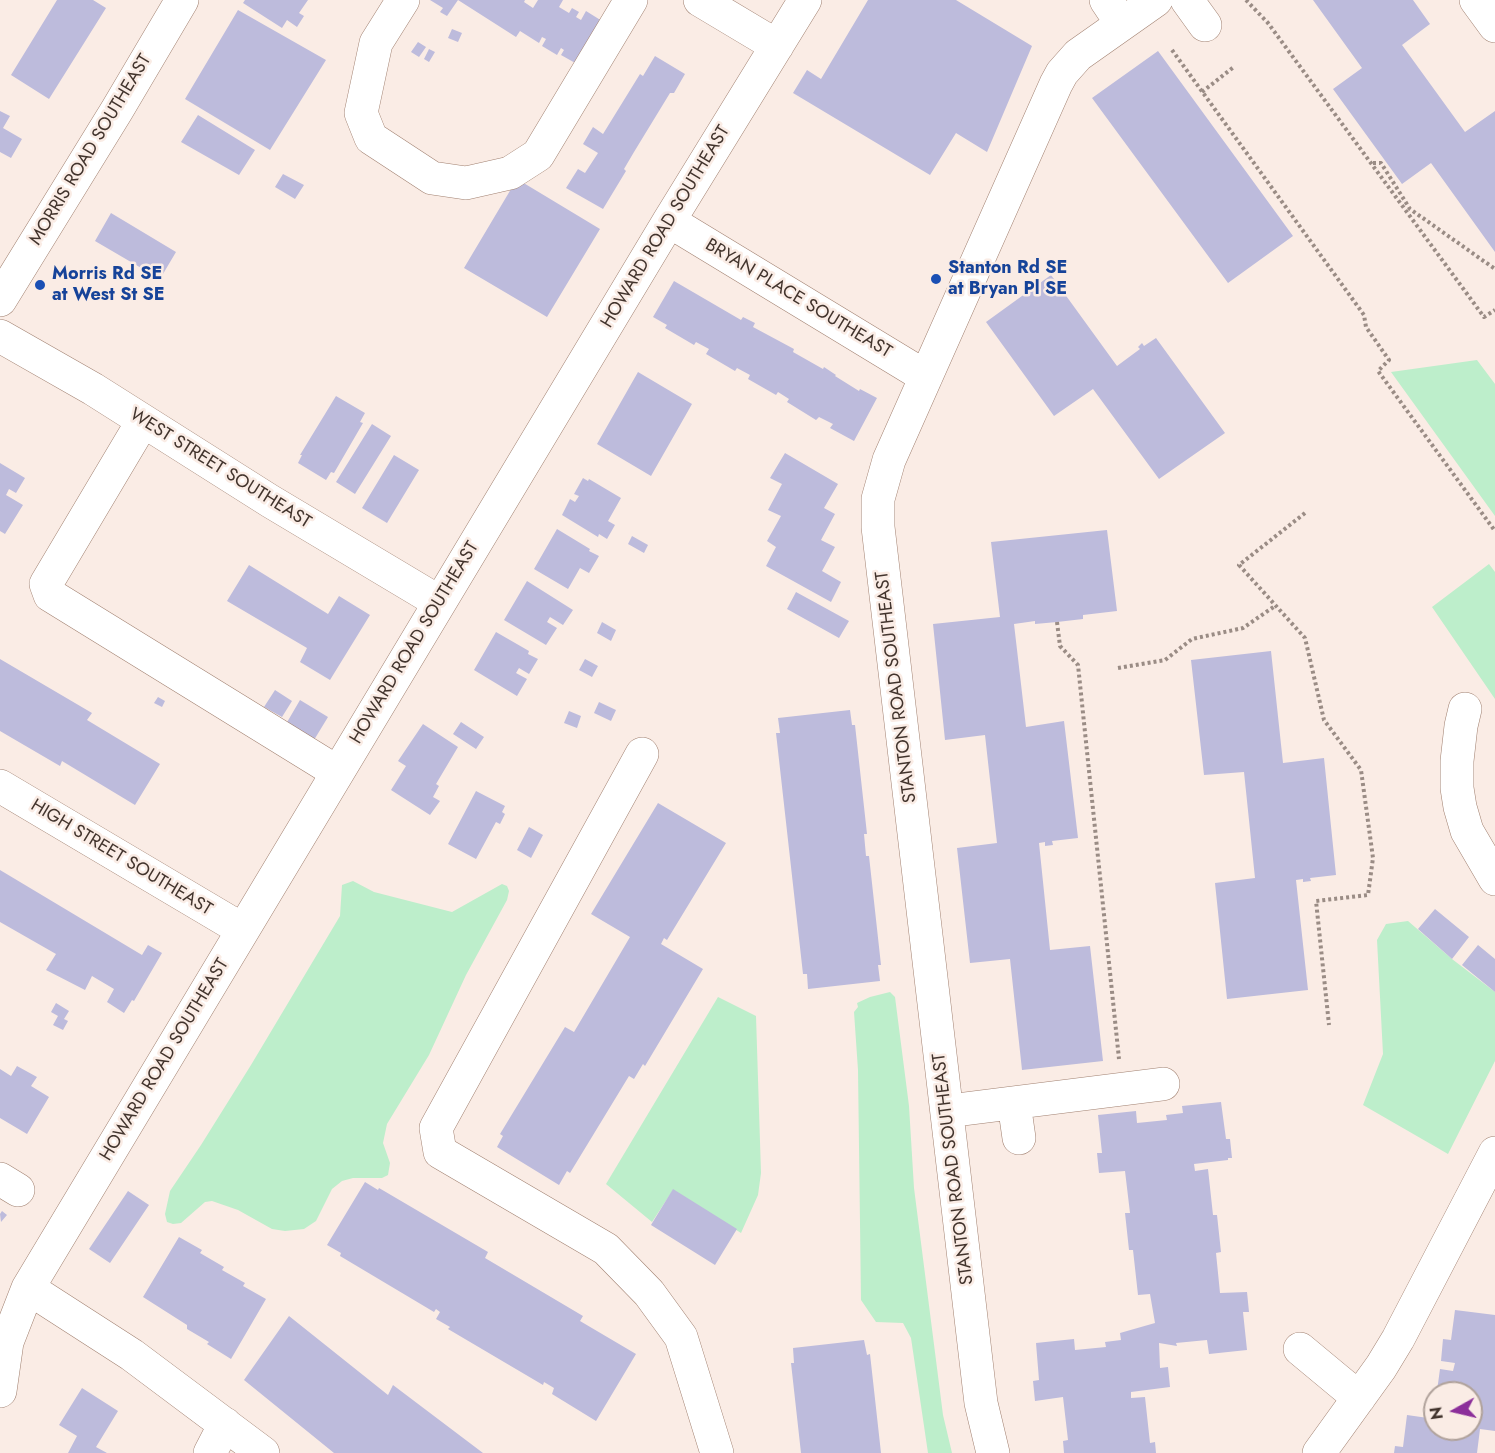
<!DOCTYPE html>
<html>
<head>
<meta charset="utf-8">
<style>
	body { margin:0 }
	#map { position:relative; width:1495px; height:1453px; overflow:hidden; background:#faece5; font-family:Jost,sans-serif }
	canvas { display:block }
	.north { position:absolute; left:1423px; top:1381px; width:60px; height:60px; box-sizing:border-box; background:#faece5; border:2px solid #b0a29b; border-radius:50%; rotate:262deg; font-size:16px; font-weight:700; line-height:24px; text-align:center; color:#42342d }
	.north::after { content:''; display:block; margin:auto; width:21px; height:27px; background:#8c2f9a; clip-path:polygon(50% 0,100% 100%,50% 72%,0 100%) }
</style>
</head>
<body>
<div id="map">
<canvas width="1495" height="1453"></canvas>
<div class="north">N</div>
</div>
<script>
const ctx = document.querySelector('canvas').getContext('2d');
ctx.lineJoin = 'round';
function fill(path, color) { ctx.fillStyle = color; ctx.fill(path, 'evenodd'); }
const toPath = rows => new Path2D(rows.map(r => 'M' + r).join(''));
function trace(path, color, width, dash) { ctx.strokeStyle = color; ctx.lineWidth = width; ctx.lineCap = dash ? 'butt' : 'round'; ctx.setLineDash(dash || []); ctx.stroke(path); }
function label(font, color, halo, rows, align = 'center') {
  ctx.font = font + ' Jost,sans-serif'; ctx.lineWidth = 5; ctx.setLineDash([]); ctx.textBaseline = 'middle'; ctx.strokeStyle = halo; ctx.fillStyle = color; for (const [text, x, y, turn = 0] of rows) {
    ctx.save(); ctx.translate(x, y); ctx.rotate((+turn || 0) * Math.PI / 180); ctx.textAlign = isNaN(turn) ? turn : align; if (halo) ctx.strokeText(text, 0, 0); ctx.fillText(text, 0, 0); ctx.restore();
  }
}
const green = toPath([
	[1477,360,1495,384,1495,516,1391,372],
	[1489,564,1495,572,1495,699,1432,607],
	[353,881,374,892,452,912,502,884,507,886,509,891,507,900,466,975,429,1055,387,1124,383,1143,390,1163,388,1175,382,1178,353,1178,342,1181,332,1189,316,1221,304,1229,285,1231,272,1229,238,1210,212,1201,205,1202,181,1223,173,1224,167,1222,165,1214,170,1191,201,1145,251,1065,340,916,342,885],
	[1408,921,1452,959,1495,992,1495,1061,1448,1154,1363,1105,1383,1054,1377,940,1386,924],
	[890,992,895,997,909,1106,914,1188,943,1415,952,1453,928,1453,911,1338,903,1323,876,1322,861,1300,858,1070,854,1012,858,1007,857,1003,870,997],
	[718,997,756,1016,761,1173,758,1195,741,1233,673,1190,652,1222,606,1184]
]);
const building = toPath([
	[57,0,93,0,106,8,49,99,11,75],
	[245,0,308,0,299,13,304,16,297,27,287,20,282,28,243,3],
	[430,0,525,0,524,2,533,8,538,0,563,0,559,7,569,13,572,8,579,12,576,17,581,20,586,11,602,21,577,64,561,55,564,50,561,48,557,55,542,46,546,39,542,37,539,43,520,31,516,37,458,0,447,16,440,12,443,8],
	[868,0,956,0,1032,46,987,152,956,133,930,175,793,93,807,70,821,79],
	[1313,0,1413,0,1430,24,1402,45,1465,132,1495,111,1495,252,1431,163,1402,184,1333,89,1362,68],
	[238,10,326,60,270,150,185,99],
	[452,29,462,33,458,42,448,38],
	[418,42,426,47,419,57,411,52],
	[429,49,435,52,429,62,424,59],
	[1158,51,1293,236,1228,283,1092,98],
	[655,56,685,74,674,93,670,93,634,152,624,169,626,171,603,209,566,188,578,169,585,173,598,153,583,144,593,127,603,134,640,74,643,76],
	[0,111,10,116,3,128,22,139,11,158,0,152],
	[198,115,255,150,239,175,181,142],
	[283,174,304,185,295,199,275,187],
	[517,179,600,229,547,317,464,268],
	[111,213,176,252,160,279,95,241],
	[1051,275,1117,366,1140,349,1138,347,1142,343,1144,346,1156,338,1225,433,1159,479,1093,389,1054,416,986,322],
	[674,281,741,320,743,317,755,323,753,327,794,349,793,352,823,369,824,367,836,375,835,376,859,391,860,389,877,398,854,441,830,428,833,424,819,417,816,420,787,402,789,399,778,392,776,395,748,379,750,375,737,368,735,371,706,354,709,349,696,342,694,345,665,328,667,325,653,317],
	[638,372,692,404,651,476,597,444],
	[336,396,365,413,360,422,363,423,334,473,331,472,326,480,298,463,302,455,300,455],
	[372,424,391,436,355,494,336,482],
	[785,453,838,484,824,508,835,514,821,540,835,547,822,571,841,582,831,602,766,566,776,547,767,541,781,516,768,510,782,484,770,478],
	[394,455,419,470,387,523,362,508],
	[0,463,25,478,16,493,9,489,6,495,23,505,5,534,0,531],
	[583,478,588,481,589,479,621,498,608,521,615,525,607,539,599,534,598,537,562,515,570,499,575,502,579,496,574,494],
	[557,529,590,549,589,551,599,556,589,573,580,568,568,589,534,569],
	[1107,530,1117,611,1083,615,1083,619,1057,622,1035,624,1035,621,1014,624,1026,727,1064,721,1078,838,1052,841,1053,845,1045,846,1045,842,1039,843,1050,950,1090,946,1103,1061,1022,1070,1010,959,970,963,957,848,997,843,985,735,945,740,933,624,1000,617,991,542],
	[632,536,648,545,644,553,628,544],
	[249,565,328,614,339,596,370,615,330,680,300,662,307,648,227,601],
	[527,581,573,610,563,625,550,617,547,622,557,628,546,645,504,620],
	[796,592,849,621,839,638,787,609],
	[602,622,616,630,611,641,597,633],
	[496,632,529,651,528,654,538,659,529,674,519,668,516,673,527,679,517,696,474,670],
	[1271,651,1283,763,1324,758,1336,875,1310,878,1311,881,1303,882,1303,879,1296,880,1308,990,1227,999,1215,883,1255,878,1244,772,1204,775,1191,660],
	[0,659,92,713,87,720,160,764,135,805,62,761,60,766,0,731],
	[585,659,598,666,592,677,579,670],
	[275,690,292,701,282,717,264,707],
	[158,697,165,701,162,707,154,703],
	[300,700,328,717,314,740,286,724],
	[599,702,616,710,611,721,594,713],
	[850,710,852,725,855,725,867,834,864,834,866,856,869,856,881,965,878,965,880,981,808,989,807,974,803,974,776,733,780,733,778,718],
	[569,711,581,716,577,728,564,723],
	[461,722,484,737,476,749,453,734],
	[423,724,458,747,436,784,439,786,433,797,440,801,430,815,391,790,406,766,398,761],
	[476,791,505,806,502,812,505,814,500,824,496,822,476,859,448,844],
	[658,803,726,843,667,940,664,938,661,944,703,969,645,1066,643,1064,634,1079,629,1076,570,1173,567,1171,559,1185,497,1147,503,1136,500,1134,565,1027,574,1032,630,937,591,914],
	[529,827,543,835,531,858,517,850],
	[0,870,142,955,148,945,162,953,134,1001,132,1000,124,1013,107,1002,114,989,92,976,85,990,46,970,56,954,0,922],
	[1435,909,1469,937,1452,959,1418,929],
	[1478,945,1495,959,1495,992,1462,965],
	[56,1003,69,1011,64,1019,68,1021,63,1030,53,1025,58,1016,51,1012],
	[17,1066,37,1077,31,1086,49,1097,27,1134,0,1118,0,1069,11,1076],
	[1221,1102,1226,1139,1230,1139,1232,1158,1228,1158,1228,1160,1194,1164,1195,1171,1208,1169,1213,1215,1217,1215,1221,1252,1216,1253,1220,1293,1247,1292,1249,1312,1243,1312,1247,1350,1209,1354,1207,1340,1176,1343,1177,1346,1159,1343,1160,1368,1168,1367,1170,1387,1131,1392,1131,1398,1145,1397,1150,1443,1155,1442,1156,1453,1064,1453,1063,1441,1068,1440,1063,1397,1035,1401,1033,1381,1039,1380,1036,1343,1074,1339,1075,1350,1106,1347,1105,1342,1121,1340,1120,1333,1155,1323,1150,1294,1138,1295,1133,1250,1129,1250,1125,1213,1130,1213,1125,1171,1099,1173,1097,1153,1102,1153,1098,1115,1136,1111,1137,1123,1167,1120,1166,1115,1183,1113,1182,1106],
	[365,1182,378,1190,379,1188,488,1252,485,1258,583,1316,580,1321,636,1354,596,1421,552,1394,554,1388,544,1382,543,1385,448,1329,450,1327,436,1319,440,1312,436,1309,434,1312,340,1256,341,1253,327,1245],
	[673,1189,737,1229,715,1265,651,1225],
	[128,1191,149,1205,110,1263,89,1249],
	[2,1211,7,1215,1,1222,0,1214],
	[179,1237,202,1250,200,1253,224,1267,222,1270,245,1283,243,1286,266,1299,231,1359,207,1344,209,1342,187,1329,187,1325,143,1297],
	[1455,1310,1495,1315,1495,1431,1480,1429,1477,1453,1394,1453,1395,1446,1403,1447,1407,1415,1435,1419,1435,1429,1471,1429,1471,1393,1445,1393,1437,1391,1440,1369,1453,1371,1455,1363,1441,1361,1443,1339,1451,1340],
	[289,1316,388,1395,393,1385,483,1453,334,1453,244,1380],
	[864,1340,867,1355,870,1354,881,1453,801,1453,791,1363,794,1363,793,1348],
	[82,1388,118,1411,96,1447,107,1453,68,1453,77,1436,59,1425]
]);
const path = toPath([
	[1246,0,1268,23,1484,317,1495,310],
	[1172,50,1364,315,1366,327,1389,360,1378,371,1495,531],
	[1202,92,1235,66],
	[1373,163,1381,163,1410,209,1495,269],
	[1305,513,1239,565,1305,638,1324,720,1361,770,1373,858,1368,895,1316,901,1329,1025],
	[1057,622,1060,646,1078,665,1119,1059],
	[1118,668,1165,660,1192,639,1243,628,1275,606]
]);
const minor = toPath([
	[403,0,376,43,361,113,371,138,432,178,466,183,510,173,538,155,631,0],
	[700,0,777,46],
	[1106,0,1122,24],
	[1187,0,1205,25],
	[1476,0,1495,26],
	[669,221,926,377],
	[0,300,117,110,182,0],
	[0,336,93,389,270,501,439,602],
	[143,421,46,584,50,595,337,772],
	[1465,709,1461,726,1457,761,1457,788,1460,807,1467,831,1495,879],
	[642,754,436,1128,440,1152,606,1249,649,1293,681,1337,717,1453],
	[0,786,243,930],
	[1014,1103,1019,1138],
	[948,1111,1163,1084],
	[0,1179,18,1190],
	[28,1288,132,1355,263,1453],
	[1300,1349,1359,1398],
	[0,1391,7,1342,28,1288,669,221,805,0],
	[210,1453,225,1424],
	[993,1453,981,1403,878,527,878,499,889,460,1056,84,1062,73,1078,55,1156,0],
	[1319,1453,1381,1367,1398,1339,1495,1153]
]);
const markers = [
	[936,279,6,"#1a4fb4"],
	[40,285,6,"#1a4fb4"]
];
const streetNames = [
	["MORRIS ROAD SOUTHEAST",91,150,-59],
	["HOWARD ROAD SOUTHEAST",666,227,-59],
	["BRYAN PLACE SOUTHEAST",798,299,31],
	["WEST STREET SOUTHEAST",220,469,32],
	["HOWARD ROAD SOUTHEAST",415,643,-59],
	["STANTON ROAD SOUTHEAST",897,687,-97],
	["HIGH STREET SOUTHEAST",121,858,31],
	["HOWARD ROAD SOUTHEAST",165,1060,-59],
	["STANTON ROAD SOUTHEAST",954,1169,-97]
];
const transitNames = [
	["Stanton Rd SE",948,269],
	["at Bryan Pl SE",948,290],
	["Morris Rd SE",52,275],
	["at West St SE",52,296]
];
fill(green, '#bdeecb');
fill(building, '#bdbbdc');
trace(minor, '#a18171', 34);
trace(path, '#9a8c85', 4, [3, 3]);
trace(minor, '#fff', 33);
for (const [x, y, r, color] of markers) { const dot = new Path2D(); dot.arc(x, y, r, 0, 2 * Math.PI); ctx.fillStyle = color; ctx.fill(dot); trace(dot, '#faece5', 2); }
label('18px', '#42342d', '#faece5', streetNames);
label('bold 18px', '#164399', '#faece5', transitNames, 'left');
</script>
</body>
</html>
